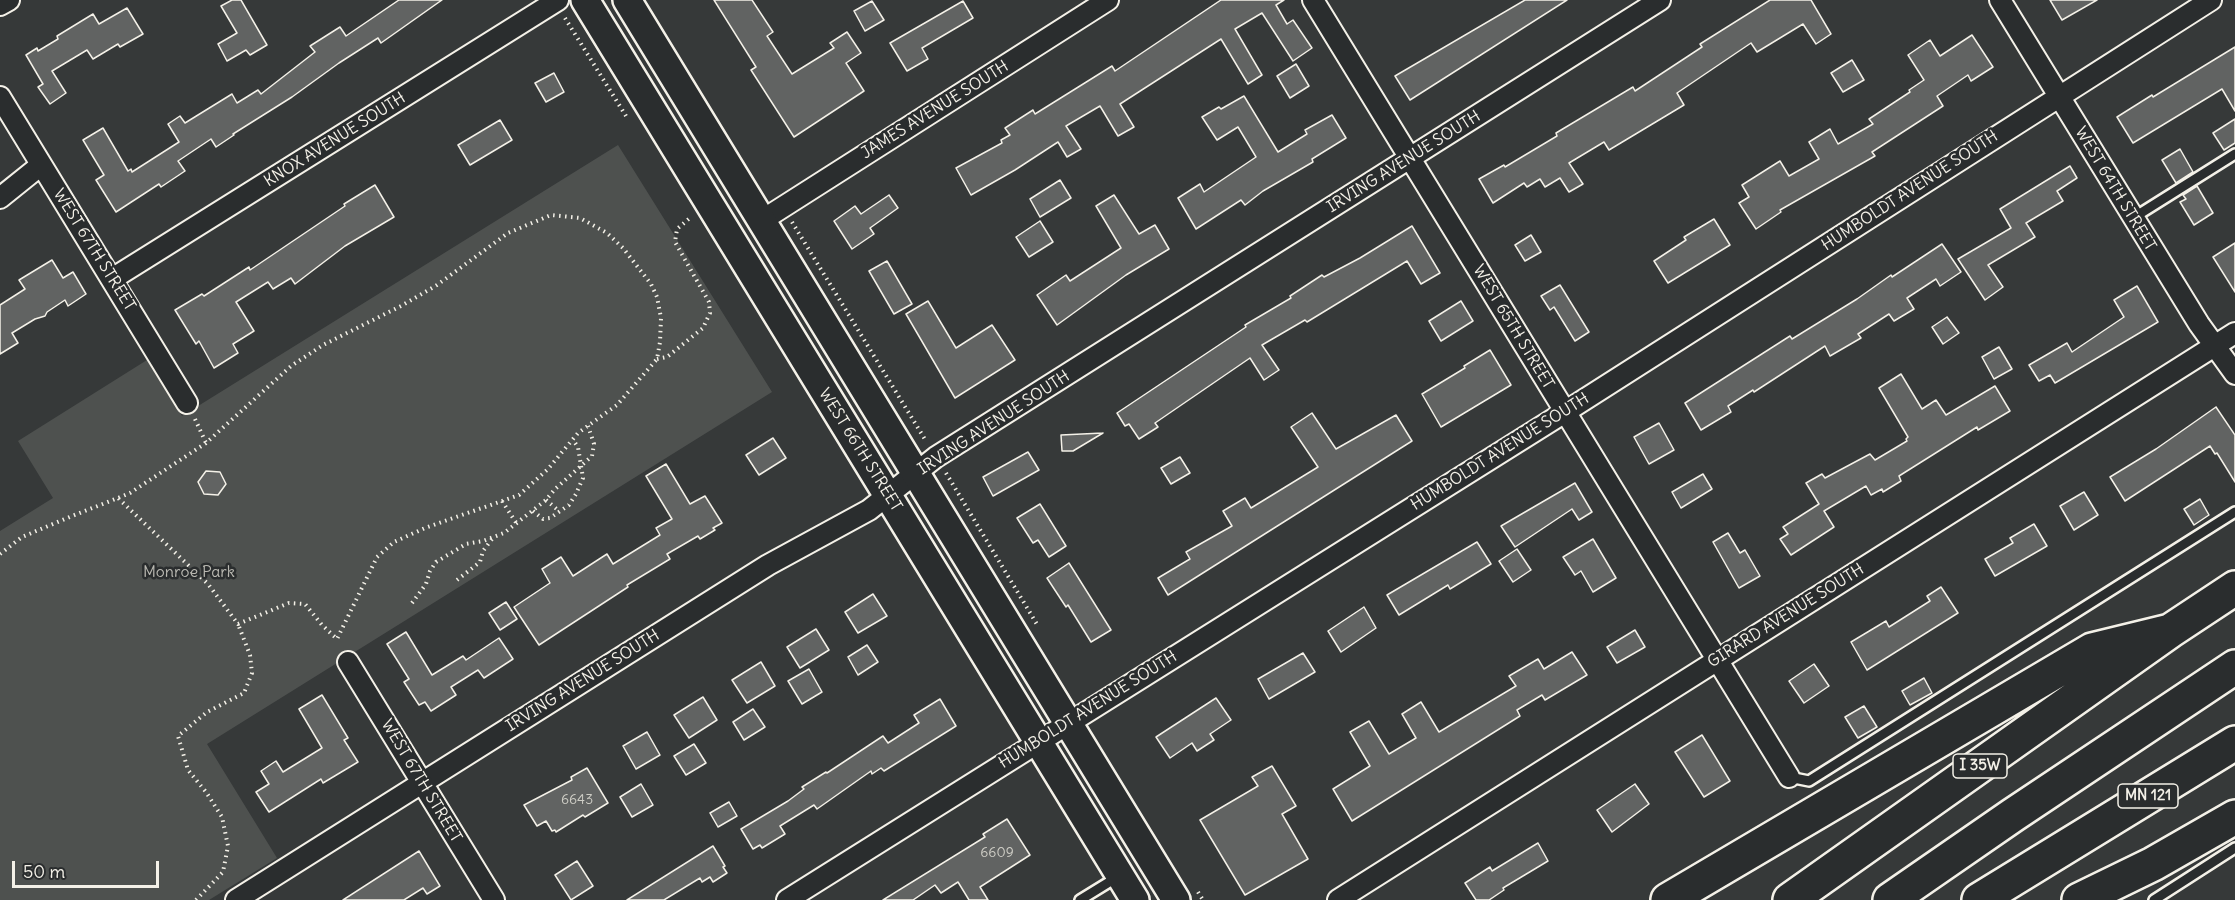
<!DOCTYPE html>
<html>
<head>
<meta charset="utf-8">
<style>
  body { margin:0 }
  #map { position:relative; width:2235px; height:900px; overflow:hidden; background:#363939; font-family:Delius,sans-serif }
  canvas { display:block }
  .scale { position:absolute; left:12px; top:861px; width:147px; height:27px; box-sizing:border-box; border:3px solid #f4f1e8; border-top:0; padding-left:8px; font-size:18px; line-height:21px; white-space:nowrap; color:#f4f1e8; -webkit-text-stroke:4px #2a2d2e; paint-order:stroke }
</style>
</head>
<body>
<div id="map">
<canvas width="2235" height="900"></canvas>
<div class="scale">50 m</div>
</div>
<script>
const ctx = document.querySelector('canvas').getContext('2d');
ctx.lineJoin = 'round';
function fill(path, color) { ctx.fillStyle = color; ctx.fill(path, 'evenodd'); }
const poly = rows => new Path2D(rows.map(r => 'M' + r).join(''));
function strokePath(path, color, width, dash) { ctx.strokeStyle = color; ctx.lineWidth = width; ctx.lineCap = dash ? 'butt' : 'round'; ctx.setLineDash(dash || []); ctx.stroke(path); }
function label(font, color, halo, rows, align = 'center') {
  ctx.font = font + ' Delius,sans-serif'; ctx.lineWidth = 5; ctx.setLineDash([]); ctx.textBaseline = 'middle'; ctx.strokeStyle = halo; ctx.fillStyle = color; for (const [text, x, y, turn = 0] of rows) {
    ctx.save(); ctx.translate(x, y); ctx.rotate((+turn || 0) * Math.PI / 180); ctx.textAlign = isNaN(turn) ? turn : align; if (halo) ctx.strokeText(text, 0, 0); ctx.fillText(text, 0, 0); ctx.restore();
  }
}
const green = poly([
  [618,145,772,392,207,744,277,858,209,900,0,900,0,531,53,498,18,441,147,360,182,416]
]);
const building = poly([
  [232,0,241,0,267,45,250,55,246,50,227,61,218,44,237,33,221,6,232,0],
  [399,0,442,0,381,43,378,38,339,63,292,97,233,134,234,135,216,147,211,139,178,161,185,171,161,187,159,184,116,212,96,180,104,175,83,140,103,128,128,171,131,169,132,172,179,142,168,124,180,116,185,123,232,94,237,103,258,90,261,94,315,52,310,46,340,27,346,36,399,0],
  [714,0,752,0,773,32,767,36,792,74,834,48,830,43,847,32,861,53,846,63,864,91,794,137,751,70,756,67,714,0],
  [1221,0,1284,0,1276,5,1287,24,1293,20,1312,48,1293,61,1262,13,1235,29,1262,75,1248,84,1221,39,1120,104,1134,127,1118,136,1100,106,1066,126,1081,149,1067,157,1058,142,1015,170,971,195,956,168,1002,143,1001,140,1010,135,1005,128,1033,110,1035,114,1112,66,1115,71,1221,0],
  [1525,0,1567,0,1410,100,1395,76,1525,0],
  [1770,0,1811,0,1831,34,1816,44,1803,24,1757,52,1751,43,1677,93,1684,105,1609,150,1604,142,1569,163,1583,184,1569,192,1560,178,1545,187,1540,179,1527,187,1524,183,1493,203,1479,179,1504,165,1505,167,1557,136,1556,133,1633,87,1635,91,1702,47,1700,44,1770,0],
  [2050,0,2097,0,2062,20,2050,0],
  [872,1,884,20,865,31,854,11,872,1],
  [963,1,973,18,922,48,928,59,907,71,890,43,963,1],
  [127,8,143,34,120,47,118,44,93,59,87,50,52,71,66,93,50,104,38,87,43,84,26,55,37,48,38,51,58,39,57,36,93,14,99,24,127,8],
  [1972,35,1993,67,1971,81,1968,75,1937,96,1943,106,1872,152,1875,156,1780,210,1781,212,1756,229,1739,203,1749,197,1742,185,1780,161,1789,176,1819,159,1809,142,1830,129,1838,144,1873,124,1869,119,1910,92,1909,90,1924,80,1908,55,1930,40,1940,56,1972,35],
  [2235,47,2235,111,2222,89,2133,143,2117,117,2152,95,2153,97,2235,47],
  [1852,60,1864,80,1843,92,1831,73,1852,60],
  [1296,64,1309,86,1290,98,1277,76,1296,64],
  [554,73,564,92,546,102,535,83,554,73],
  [1244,96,1278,152,1307,134,1305,130,1332,115,1346,138,1312,159,1313,162,1263,191,1245,205,1241,200,1196,229,1178,198,1200,184,1204,192,1256,157,1238,127,1217,140,1202,117,1219,107,1221,109,1244,96],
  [2235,119,2235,143,2224,150,2213,133,2235,119],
  [500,120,512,140,470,165,458,145,500,120],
  [2180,149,2193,172,2176,183,2162,160,2180,149],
  [2070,166,2077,178,2057,191,2063,201,2026,223,2035,237,1988,265,2003,287,1985,300,1958,259,2011,228,2000,209,2070,166],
  [1060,180,1071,198,1040,217,1030,199,1060,180],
  [375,185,394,217,345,246,295,284,291,278,273,289,268,282,236,302,254,331,233,344,238,353,214,368,199,341,196,344,175,310,202,294,204,296,249,267,250,270,345,206,344,204,375,185],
  [2197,186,2213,213,2194,225,2180,202,2186,199,2183,195,2197,186],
  [889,195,898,208,870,228,874,234,852,249,834,221,855,206,861,214,889,195],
  [1114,195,1139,234,1155,225,1169,249,1126,275,1057,325,1037,295,1066,275,1070,281,1121,248,1096,206,1114,195],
  [1714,219,1730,245,1668,283,1654,261,1686,240,1684,237,1714,219],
  [1040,221,1053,242,1029,257,1016,237,1040,221],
  [1412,226,1440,273,1421,284,1407,261,1307,322,1305,320,1262,345,1279,370,1264,380,1250,358,1155,423,1158,427,1139,439,1129,424,1125,426,1117,413,1246,327,1245,325,1291,298,1290,296,1322,275,1324,277,1360,258,1412,226],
  [1531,235,1541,252,1525,261,1515,245,1531,235],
  [2235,243,2235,292,2213,257,2235,243],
  [1942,244,1961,272,1940,286,1936,279,1907,298,1914,309,1894,321,1889,314,1858,334,1861,338,1830,356,1825,346,1754,392,1753,390,1728,406,1731,412,1701,430,1685,403,1790,336,1792,339,1857,299,1891,275,1892,277,1942,244],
  [52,260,63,278,73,272,86,294,68,306,65,300,47,312,45,316,35,319,12,333,18,343,0,354,0,305,25,289,19,280,52,260],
  [887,261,912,304,894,314,869,271,887,261],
  [1560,285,1589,332,1575,341,1554,307,1550,310,1541,296,1560,285],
  [2137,286,2158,322,2055,383,2050,375,2039,381,2029,365,2067,343,2072,352,2124,317,2114,300,2137,286],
  [928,301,956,348,992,325,1015,360,955,398,906,314,928,301],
  [1461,301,1473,321,1441,341,1429,321,1461,301],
  [1947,317,1959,333,1943,344,1932,327,1947,317],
  [1999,347,2012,369,1994,379,1982,357,1999,347],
  [1490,350,1511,385,1441,427,1422,394,1465,368,1464,366,1490,350],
  [1901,374,1922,409,1936,400,1946,415,1995,386,2010,411,1978,430,1977,427,1899,476,1901,481,1883,492,1882,489,1871,495,1866,486,1824,511,1834,527,1791,555,1780,539,1788,534,1783,527,1819,504,1806,483,1822,474,1825,478,1870,454,1875,460,1907,441,1906,439,1908,437,1879,388,1901,374],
  [2216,407,2235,435,2235,482,2217,453,2215,454,2210,446,2125,501,2110,477,2156,449,2216,407],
  [1312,413,1336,449,1396,415,1412,441,1168,595,1158,578,1190,559,1186,552,1232,526,1223,511,1245,498,1251,508,1318,467,1291,427,1312,413],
  [1659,423,1674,450,1649,464,1634,437,1659,423],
  [1103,433,1073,451,1062,451,1061,435,1103,433],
  [773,438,786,458,759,475,746,455,773,438],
  [1028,452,1039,470,993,496,983,477,1028,452],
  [1180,457,1190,473,1171,484,1161,468,1180,457],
  [666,464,690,504,705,496,722,523,713,528,715,530,700,539,698,536,667,554,670,559,627,585,628,587,539,645,514,607,550,583,542,569,561,557,573,576,607,554,613,564,660,535,656,528,672,519,646,476,666,464],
  [206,471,220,472,226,484,218,495,204,494,198,482,206,471],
  [1703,474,1712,489,1681,508,1672,492,1703,474],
  [1575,483,1592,512,1579,520,1572,509,1515,547,1501,526,1575,483],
  [2084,492,2098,515,2074,530,2060,506,2084,492],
  [2200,499,2209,515,2194,525,2184,509,2200,499],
  [1040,504,1066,546,1049,557,1038,540,1033,543,1017,518,1040,504],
  [2034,524,2047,546,1995,576,1985,559,2013,543,2010,538,2034,524],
  [1728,533,1740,553,1745,550,1760,576,1739,588,1713,542,1728,533],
  [1593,539,1616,578,1593,592,1581,571,1575,575,1563,557,1593,539],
  [1477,542,1491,564,1450,589,1448,585,1399,615,1387,595,1477,542],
  [1517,549,1531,570,1513,582,1499,561,1517,549],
  [1069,563,1111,630,1091,642,1068,605,1066,607,1047,578,1069,563],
  [1941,587,1958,613,1867,670,1851,642,1886,621,1889,627,1930,601,1927,596,1941,587],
  [873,594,887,616,858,633,845,612,873,594],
  [506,602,517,619,500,630,489,613,506,602],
  [1364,607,1376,628,1341,652,1328,631,1364,607],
  [816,629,829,650,800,668,787,647,816,629],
  [1635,630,1645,647,1617,663,1607,647,1635,630],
  [406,632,432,675,463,656,466,660,499,638,513,659,484,678,478,670,451,687,456,695,431,711,425,702,419,705,404,682,409,679,387,644,406,632],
  [867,645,878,662,858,675,848,657,867,645],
  [1572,652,1587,675,1545,700,1542,695,1517,710,1520,716,1352,821,1333,789,1370,766,1350,732,1369,721,1389,754,1416,738,1402,714,1421,702,1439,732,1516,686,1509,676,1538,659,1544,669,1572,652],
  [1303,653,1315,672,1269,699,1258,679,1303,653],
  [761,662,775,686,747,703,732,680,761,662],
  [1814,664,1829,686,1804,703,1789,681,1814,664],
  [809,669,822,692,802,704,788,681,809,669],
  [1924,678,1932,693,1910,705,1902,691,1924,678],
  [322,695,348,738,344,740,358,762,323,783,321,779,269,812,256,792,269,784,261,771,276,761,283,772,322,748,299,709,322,695],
  [703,697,717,720,689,738,674,715,703,697],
  [1216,698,1231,720,1210,734,1214,740,1197,751,1192,743,1170,758,1156,737,1216,698],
  [940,699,956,726,884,771,881,768,872,774,871,771,817,809,814,805,780,826,785,834,762,848,760,845,753,849,741,829,788,801,804,789,802,787,826,772,827,773,883,736,888,743,919,723,914,715,940,699],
  [1864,706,1877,727,1858,738,1845,717,1864,706],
  [753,709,765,727,744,740,733,722,753,709],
  [647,732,660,755,636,769,623,746,647,732],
  [1702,735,1730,781,1704,797,1675,752,1702,735],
  [694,744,706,763,686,775,674,756,694,744],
  [1272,766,1296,806,1282,814,1308,859,1245,895,1200,820,1258,786,1252,777,1272,766],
  [587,768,608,803,585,817,583,815,556,832,555,830,552,831,546,821,537,826,524,805,572,780,571,777,587,768],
  [641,784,653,805,632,817,620,797,641,784],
  [1635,784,1649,804,1612,832,1597,810,1635,784],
  [729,802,737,816,718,827,710,813,729,802],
  [1007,819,1030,855,980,887,988,900,969,900,958,882,941,893,935,885,913,900,883,900,985,837,983,834,1007,819],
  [1538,843,1548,861,1503,888,1504,890,1489,900,1476,900,1465,883,1490,867,1492,871,1538,843],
  [713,846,725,866,723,867,727,873,713,882,710,877,702,882,700,878,664,900,627,900,713,846],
  [419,851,440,886,427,894,423,888,404,900,343,900,419,851],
  [577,861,593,886,571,900,555,875,577,861]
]);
const path = poly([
  [565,18,626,116],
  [792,222,926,441],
  [657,359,667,357,703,328,710,313,709,302,675,242,677,229,691,217],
  [195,419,206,443],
  [946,473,1038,626],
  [546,500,559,511],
  [502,501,517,524],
  [533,511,543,519,550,518,569,505,576,494,583,478,578,447,573,440],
  [0,554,22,537,72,516,118,498,130,493,206,443,291,366,323,345,401,306,437,285,508,233,551,215,580,218,607,233,623,248,651,284,657,297,661,318,660,342,657,359,617,405,578,433,548,469,519,495,425,528,394,542,377,557,337,639,322,625,305,604,289,603,238,624,208,584,118,498],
  [457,580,480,562,483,551,492,539],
  [412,603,426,584,430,571,436,562,466,544,483,541,504,533,546,500,555,489,592,456,594,444,588,426],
  [1198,892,1203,900],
  [196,900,223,872,228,846,222,817,206,792,188,770,178,736,207,712,244,693,252,673,250,655,238,624]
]);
const lane = poly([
  [2133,218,2235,154],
  [1789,777,1809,781,2235,512],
  [1080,900,1119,876],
  [2154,900,2235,848]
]);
const street = poly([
  [1313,0,1789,777],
  [2000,0,2199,324,2235,374],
  [0,5,9,0],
  [0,97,187,403],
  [0,198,41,165],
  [761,221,1108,0],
  [112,279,558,0],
  [348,662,494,900],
  [236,900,768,565,869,510,936,457,1660,0],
  [787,900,1565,412,2211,0],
  [1338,900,2235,333]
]);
const secondary = poly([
  [585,0,1135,900],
  [627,0,1176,900]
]);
const highway = poly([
  [1668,900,2092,650,2170,631],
  [1790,900,2170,631,2235,588],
  [1890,900,2013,815,2235,667],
  [1979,900,2235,743],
  [2079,900,2153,864,2235,817]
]);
const numberNames = [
  ["6643",577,800],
  ["6609",997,853]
];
const shields = [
  [1980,766,54],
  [2148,796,60]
];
const shieldNames = [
  ["I 35W",1980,766],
  ["MN 121",2148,796]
];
const streetNames = [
  ["JAMES AVENUE SOUTH",935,110,-32],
  ["KNOX AVENUE SOUTH",335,140,-32],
  ["IRVING AVENUE SOUTH",1404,162,-32],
  ["WEST 64TH STREET",2115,189,59],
  ["HUMBOLDT AVENUE SOUTH",1910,191,-33],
  ["WEST 67TH STREET",94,250,58],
  ["WEST 65TH STREET",1513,327,59],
  ["IRVING AVENUE SOUTH",994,423,-33],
  ["WEST 66TH STREET",860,450,58],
  ["HUMBOLDT AVENUE SOUTH",1500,452,-32],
  ["GIRARD AVENUE SOUTH",1786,616,-32],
  ["IRVING AVENUE SOUTH",583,681,-32],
  ["HUMBOLDT AVENUE SOUTH",1088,710,-32],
  ["WEST 67TH STREET",421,781,59]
];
const parkNames = [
  ["Monroe Park",189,572]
];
fill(green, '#4e514f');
fill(building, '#616362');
strokePath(building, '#f4f1e8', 1.5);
strokePath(lane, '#f4f1e8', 14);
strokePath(street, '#f4f1e8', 24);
strokePath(secondary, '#f4f1e8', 32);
strokePath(highway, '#f4f1e8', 38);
strokePath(path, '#f4f1e8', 4, [1.5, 4.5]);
strokePath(lane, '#2a2d2e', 9);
strokePath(street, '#2a2d2e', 20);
strokePath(secondary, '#2a2d2e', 27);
strokePath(highway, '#2a2d2e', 33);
label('14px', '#cfcec6', null, numberNames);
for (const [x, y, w] of shields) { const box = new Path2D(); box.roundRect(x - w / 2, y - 12, w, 24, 4.5); ctx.fillStyle = '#2a2d2e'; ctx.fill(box); strokePath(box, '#f4f1e8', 1.5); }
label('bold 15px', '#f4f1e8', null, shieldNames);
label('16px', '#f4f1e8', '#2a2d2e', streetNames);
label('16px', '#bab9b2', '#2a2d2e', parkNames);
</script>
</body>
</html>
